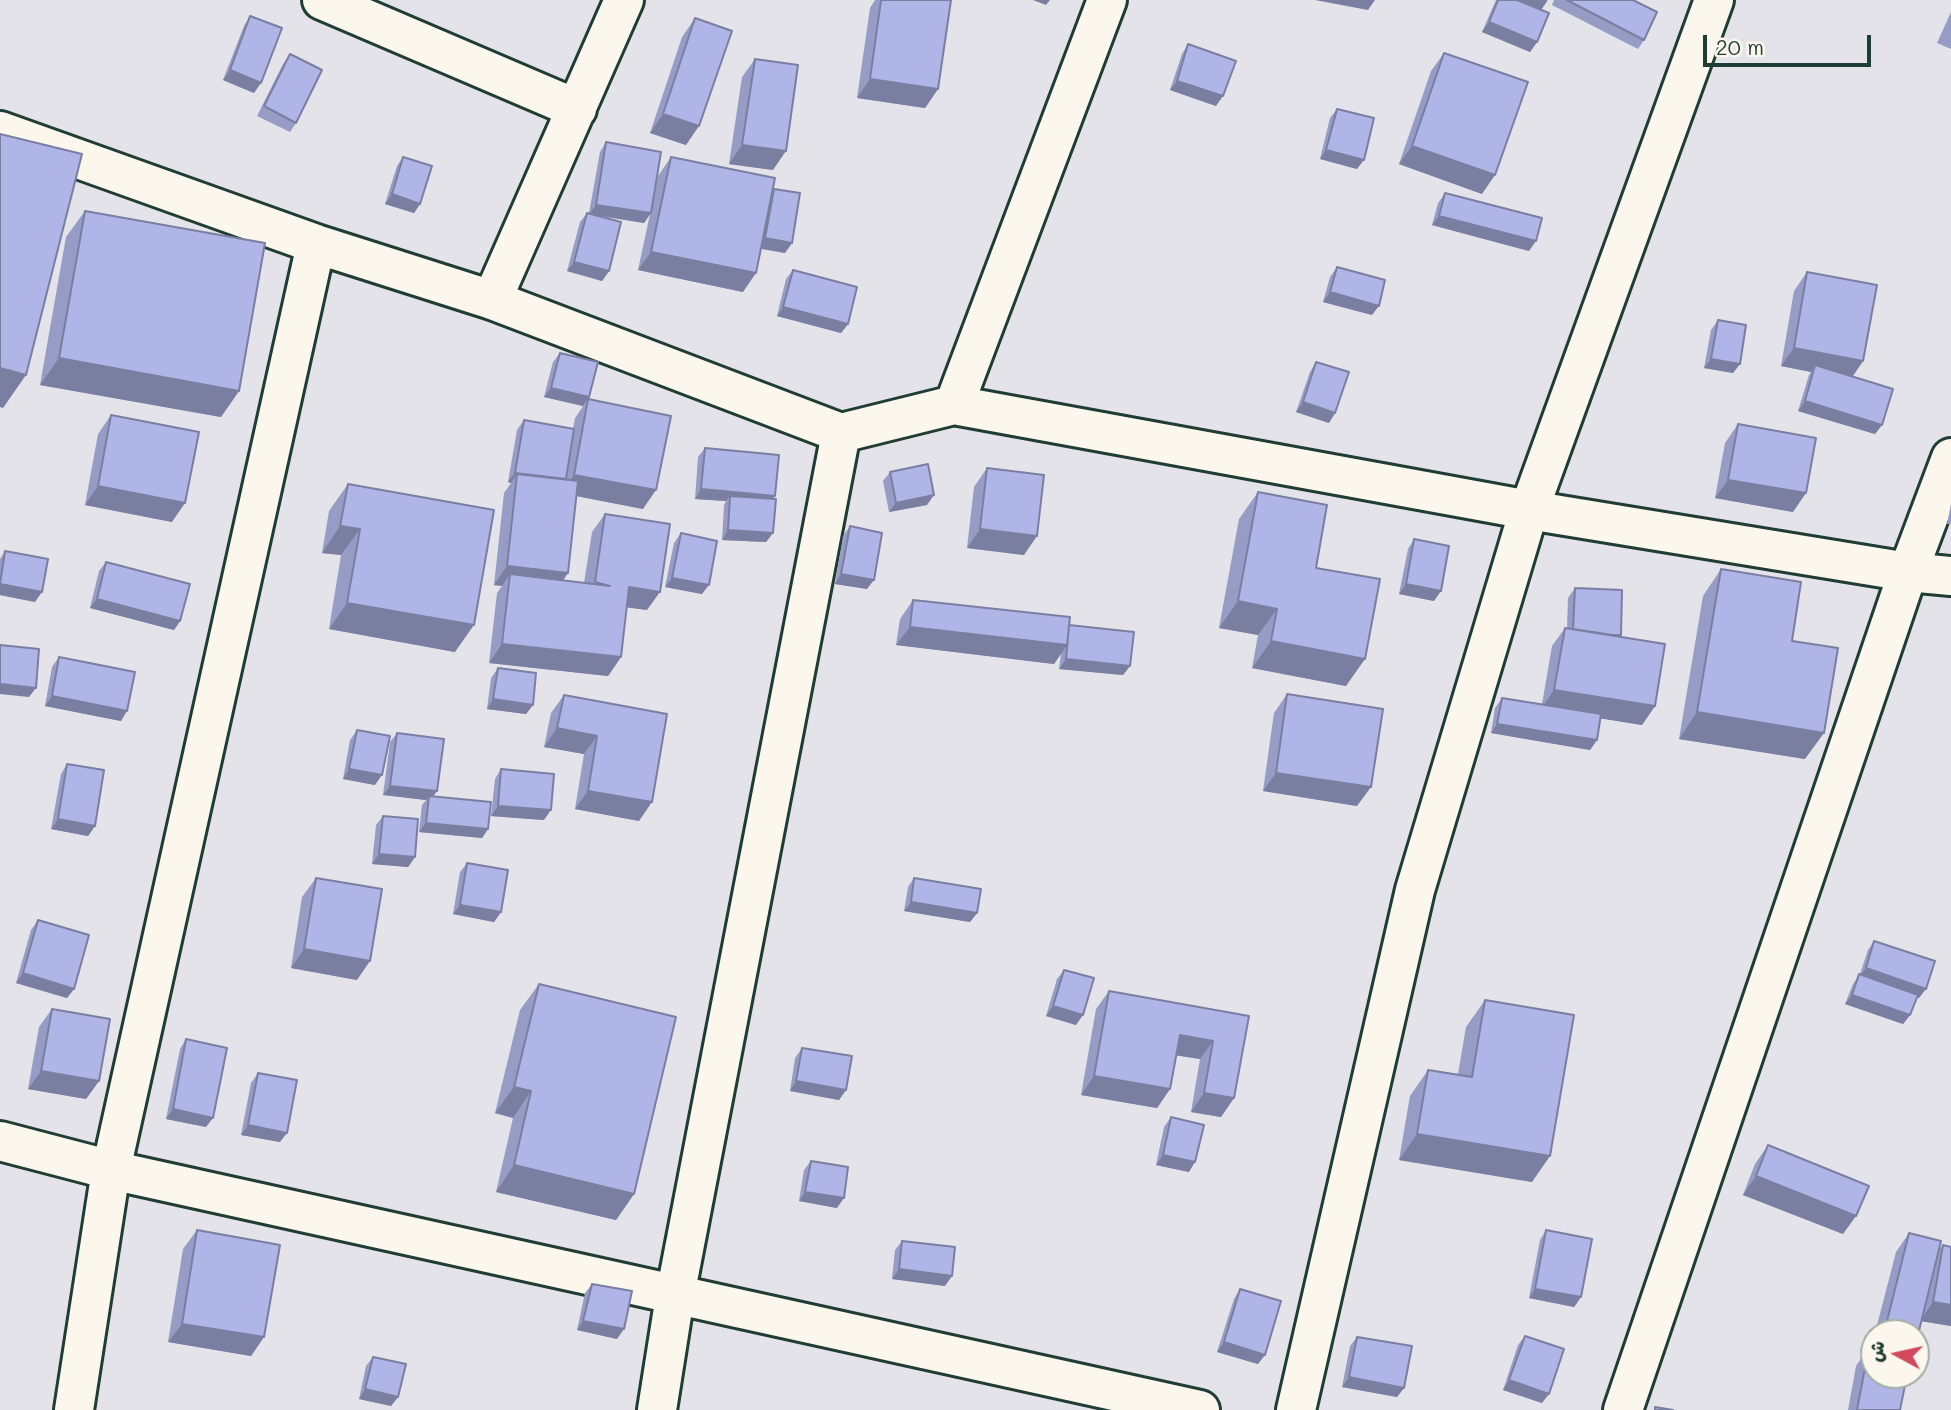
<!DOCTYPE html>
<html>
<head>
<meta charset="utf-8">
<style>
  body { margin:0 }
  #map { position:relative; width:1951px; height:1410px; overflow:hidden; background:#e4e3ea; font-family:Mali,"Playpen Sans Arabic",sans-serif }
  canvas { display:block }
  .north { position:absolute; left:1860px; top:1319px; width:70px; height:70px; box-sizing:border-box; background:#fbf7ec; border:2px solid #a3ada2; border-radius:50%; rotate:278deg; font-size:19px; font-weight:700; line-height:28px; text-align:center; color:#1f3d34 }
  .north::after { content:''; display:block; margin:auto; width:24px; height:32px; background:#d1495b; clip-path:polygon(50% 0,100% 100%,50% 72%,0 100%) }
  .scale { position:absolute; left:1703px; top:35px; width:168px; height:32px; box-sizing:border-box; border:4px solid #1f3d34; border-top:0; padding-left:9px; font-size:21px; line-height:24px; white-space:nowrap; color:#1f3d34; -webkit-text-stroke:5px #fbf7ec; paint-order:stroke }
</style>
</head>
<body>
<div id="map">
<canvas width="1951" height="1410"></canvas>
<div class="north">ش</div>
<div class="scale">20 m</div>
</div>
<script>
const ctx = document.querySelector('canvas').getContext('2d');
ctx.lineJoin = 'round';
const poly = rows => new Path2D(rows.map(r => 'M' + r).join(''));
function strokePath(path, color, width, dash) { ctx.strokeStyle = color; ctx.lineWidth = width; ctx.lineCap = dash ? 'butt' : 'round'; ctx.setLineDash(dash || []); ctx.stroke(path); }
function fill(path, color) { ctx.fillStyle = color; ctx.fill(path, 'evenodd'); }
const street = poly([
  [322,0,577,109],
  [0,131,316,244,492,300,841,433,954,405,1529,510,1908,572,1951,576],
  [492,300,624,0],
  [954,405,1107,0],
  [0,1141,111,1170,1200,1410],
  [74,1410,111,1170,316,244],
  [657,1410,675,1296,841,433],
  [1296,1410,1415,890,1529,510,1714,0],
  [1623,1410,1908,572,1951,458]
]);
const wall = poly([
  [875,0,951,0,938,89,925,108,857,98,870,8],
  [1496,0,1548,0,1541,10,1537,42,1530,52,1482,32],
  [1554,0,1633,0,1644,40,1638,49,1552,5],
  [1951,12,1951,49,1937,43],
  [250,16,254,93,223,80,244,26],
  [695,18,686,145,650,133,682,37],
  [1188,44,1216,106,1170,90,1182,54],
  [1444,53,1482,194,1399,164,1431,71],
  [290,54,296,123,290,132,257,116,283,64],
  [755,59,773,170,729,164,742,77],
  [1337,109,1357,169,1320,159,1330,118],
  [606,142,653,200,658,176,671,157,773,189,792,243,785,253,761,249,743,292,638,270,650,214,644,223,600,216,609,271,602,281,567,271,580,222,587,213,589,213,600,152],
  [403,157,420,204,414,213,385,204,397,166],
  [1445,193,1529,251,1432,225,1438,203],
  [85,211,239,391,221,417,40,385,66,237],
  [1337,267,1372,315,1323,302,1330,277],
  [793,270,848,324,841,333,777,316,786,279],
  [1807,272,1863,361,1853,376,1882,425,1875,434,1798,411,1809,375,1811,372,1781,366,1794,291],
  [1718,320,1740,364,1733,373,1704,368,1711,330],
  [560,353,589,397,583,406,544,397,553,362],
  [1316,362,1335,413,1329,423,1296,412,1310,372],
  [588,399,643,509,576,496,568,573,563,580,584,583,592,532,605,514,647,610,626,607,621,657,608,676,489,663,497,593,502,586,494,585,504,493,511,483,508,482,517,430,524,420,573,429,575,418],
  [111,415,172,522,85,505,98,434],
  [1738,424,1793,512,1715,498,1725,443],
  [705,448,773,499,773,533,766,542,722,540,724,505,726,501,695,499,698,457],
  [987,468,1024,555,967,548,974,487],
  [890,472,927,505,889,512,883,481],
  [348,484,455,652,329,629,341,555,322,553,329,511],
  [1258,492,1316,568,1346,686,1252,668,1258,635,1219,628,1239,519],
  [1951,504,1951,524,1947,524],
  [850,526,867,589,835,584,843,536],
  [681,533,702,594,665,587,674,543],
  [1414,539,1434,601,1399,594,1408,549],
  [5,551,35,602,0,595,0,559],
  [106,562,180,621,174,630,90,608,99,571],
  [1721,569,1805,759,1679,739,1703,596],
  [1575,588,1620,636,1655,706,1642,725,1600,718,1597,740,1590,750,1491,733,1495,708,1502,698,1542,704,1552,646,1565,628,1567,628,1568,598],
  [913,600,1069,626,1130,666,1123,675,1059,669,1061,654,1054,664,896,645,900,619],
  [59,657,121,721,45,706,52,667],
  [498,668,533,705,526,714,487,709,491,678],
  [1287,694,1357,806,1263,791,1274,713],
  [564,695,667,714,639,821,575,809,584,754,544,747,551,713],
  [357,730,375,785,343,779,350,740],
  [397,733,434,796,488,829,482,838,419,832,422,805,426,800,383,795,390,742],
  [67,764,95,826,88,836,51,829,61,774],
  [501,769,544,820,491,816,495,779],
  [383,816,415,857,408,867,372,864,376,825],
  [467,863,501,912,494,922,453,914,460,872],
  [316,878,357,980,291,968,302,897],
  [914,878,977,913,970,922,904,911,908,887],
  [38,920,74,989,67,998,16,983,31,930],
  [1874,941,1919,998,1917,997,1910,1015,1903,1024,1845,1004,1853,984,1860,974,1868,950],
  [1064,970,1076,1025,1046,1016,1057,979],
  [539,984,634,1194,616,1220,496,1192,513,1118,495,1113,520,1010],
  [1109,991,1249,1016,1234,1098,1221,1117,1191,1112,1200,1059,1176,1055,1170,1089,1157,1108,1081,1095,1096,1009],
  [1485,1000,1532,1182,1399,1160,1410,1096,1428,1070,1458,1074,1466,1027],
  [52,1009,99,1081,86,1099,28,1089,39,1027],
  [186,1039,206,1127,166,1119,180,1049],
  [802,1048,846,1090,839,1100,790,1091,795,1058],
  [258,1073,280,1142,241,1135,251,1083],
  [1171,1117,1189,1172,1156,1165,1164,1127],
  [1768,1145,1843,1234,1743,1195,1755,1164],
  [811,1161,837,1208,799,1201,804,1170],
  [197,1230,264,1337,251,1356,168,1342,183,1249],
  [1546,1230,1581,1297,1574,1307,1529,1298,1540,1240],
  [1909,1233,1939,1250,1943,1245,1951,1326,1921,1321,1916,1333,1875,1333,1896,1252],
  [902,1241,945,1286,892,1279,895,1250],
  [592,1284,617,1339,577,1330,585,1293],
  [1240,1289,1258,1364,1217,1352,1234,1299],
  [1525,1336,1542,1403,1503,1390,1518,1345],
  [1357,1337,1404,1388,1397,1397,1342,1387,1350,1346],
  [1874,1338,1874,1375,1900,1410,1848,1410,1856,1366,1869,1347,1872,1347],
  [373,1357,398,1397,391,1406,359,1399,366,1366]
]);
const shadedWall = poly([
  [1033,0,1050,0,1046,5],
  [1315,0,1375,0,1368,10],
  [1516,0,1546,0,1547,1,1541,10],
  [1489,22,1537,42,1530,52,1482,32],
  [230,70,261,83,254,93,223,80],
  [870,79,938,89,925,108,857,98],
  [1177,81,1223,96,1216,106,1170,90],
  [663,114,699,126,686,145,650,133],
  [742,145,786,151,773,170,729,164],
  [1412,146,1495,175,1482,194,1399,164],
  [1326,150,1364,160,1357,169,1320,159],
  [392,194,420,204,414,213,385,204],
  [596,205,651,213,644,223,589,214],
  [1439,216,1536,241,1529,251,1432,225],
  [765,238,792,243,785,253,758,248],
  [651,252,756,273,743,292,638,270],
  [574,262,609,271,602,281,567,271],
  [1330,292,1379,306,1372,315,1323,302],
  [783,307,848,324,841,333,777,316],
  [1794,348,1863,361,1850,380,1815,365,1811,372,1781,366],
  [59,358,239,391,221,417,40,385],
  [1711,359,1740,364,1733,373,1704,368],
  [0,368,26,375,3,408,0,407],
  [551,388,589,397,583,406,544,397],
  [1805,401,1882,425,1875,434,1798,411],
  [1303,402,1335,413,1329,423,1296,412],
  [515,473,558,491,517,474,511,483,508,482],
  [574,475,656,490,643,509,561,493],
  [1728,480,1806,493,1793,512,1715,498],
  [98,486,185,503,172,522,85,505],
  [701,489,775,496,769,505,730,496,726,501,695,499],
  [934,495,927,505,889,512,896,503],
  [340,526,360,529,341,555,322,553],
  [980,529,1037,536,1024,555,967,548],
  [728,530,773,533,766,542,722,540],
  [507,566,568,573,555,592,510,574,502,586,494,585],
  [841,574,874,580,867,589,835,584],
  [672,578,709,585,702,594,665,587],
  [0,584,42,592,35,602,0,595],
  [1406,584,1441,591,1434,601,1399,594],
  [629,587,660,592,647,610,616,606],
  [97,599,180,621,174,630,90,608],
  [1238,601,1277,609,1258,635,1219,628],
  [347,603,474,625,455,652,329,629],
  [910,627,1067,645,1054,664,896,645],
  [1271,641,1365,659,1346,686,1252,668],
  [502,644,621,657,608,676,489,663],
  [1066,659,1130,666,1123,675,1059,669],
  [0,684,36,688,29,697,0,694],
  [1554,690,1655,706,1642,725,1541,709],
  [52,696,127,711,121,721,45,706],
  [493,699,533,705,526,714,487,709],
  [1697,712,1824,733,1805,759,1679,739],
  [1497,724,1597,740,1590,750,1491,733],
  [557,728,597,736,584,754,544,747],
  [349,769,382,775,375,785,343,779],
  [1276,773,1371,787,1357,806,1263,791],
  [390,786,437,791,430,801,429,796,426,800,383,795],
  [588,791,652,802,639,821,575,809],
  [498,806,551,810,544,820,491,816],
  [58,819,95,826,88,836,51,829],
  [426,823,488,829,482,838,419,832],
  [379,854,415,857,408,867,372,864],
  [911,902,977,913,970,922,904,911],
  [460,905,501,912,494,922,453,914],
  [304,949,370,961,357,980,291,968],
  [1866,968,1926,989,1919,998,1859,977],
  [23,973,74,989,67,998,16,983],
  [1852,995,1910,1015,1903,1024,1845,1004],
  [1053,1006,1083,1015,1076,1025,1046,1016],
  [1180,1035,1213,1041,1200,1059,1167,1054],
  [41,1071,99,1081,86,1099,28,1089],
  [1094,1076,1170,1089,1157,1108,1081,1095],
  [796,1081,846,1090,839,1100,790,1091],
  [514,1087,531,1091,513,1118,495,1113],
  [1204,1093,1234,1098,1221,1117,1191,1112],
  [173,1109,213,1118,206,1127,166,1119],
  [248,1125,287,1133,280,1142,241,1135],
  [1417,1134,1550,1156,1532,1182,1399,1160],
  [1163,1155,1195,1162,1189,1172,1156,1165],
  [514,1165,634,1194,616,1220,496,1192],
  [1756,1176,1856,1216,1843,1234,1743,1195],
  [805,1192,844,1198,837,1208,799,1201],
  [899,1269,952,1276,945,1286,892,1279],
  [1535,1289,1581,1297,1574,1307,1529,1298],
  [1933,1302,1951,1305,1951,1326,1920,1321],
  [583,1321,624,1329,617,1339,577,1330],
  [182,1324,264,1337,251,1356,168,1342],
  [1224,1342,1265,1355,1258,1364,1217,1352],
  [1349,1377,1404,1388,1397,1397,1342,1387],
  [1509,1380,1549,1394,1542,1403,1503,1390],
  [365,1389,398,1397,391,1406,359,1399]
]);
const building = poly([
  [881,0,951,0,938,89,870,79,881,0],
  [1498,0,1517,0,1549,13,1537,42,1489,22,1498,0],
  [1567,0,1633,0,1657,12,1644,40,1567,0],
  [250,16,282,28,261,83,230,70,250,16],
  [695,18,732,31,699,126,663,114,695,18],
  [1188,44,1236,61,1223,96,1177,81,1188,44],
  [1444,53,1528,82,1495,175,1412,146,1444,53],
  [290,54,322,70,296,123,264,106,290,54],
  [755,59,798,65,786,151,742,145,755,59],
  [1337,109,1374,118,1364,160,1326,150,1337,109],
  [0,134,82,154,26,375,0,368,0,134],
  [606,142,661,152,651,213,596,205,606,142],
  [403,157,432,166,420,204,392,194,403,157],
  [671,157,775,178,756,273,651,252,671,157],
  [774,189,800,193,792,243,765,238,774,189],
  [1445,193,1542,218,1536,241,1439,216,1445,193],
  [85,211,265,243,239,391,59,358,85,211],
  [587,213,621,222,609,271,574,262,587,213],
  [1337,267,1385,280,1379,306,1330,292,1337,267],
  [793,270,857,287,848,324,783,307,793,270],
  [1807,272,1877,285,1863,361,1794,348,1807,272],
  [1718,320,1746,325,1740,364,1711,359,1718,320],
  [560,353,598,362,589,397,551,388,560,353],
  [1316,362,1349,372,1335,413,1303,402,1316,362],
  [1815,365,1893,389,1882,425,1805,401,1815,365],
  [588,399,671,416,656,490,574,475,588,399],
  [111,415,199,432,185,503,98,486,111,415],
  [524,420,574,429,566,479,515,473,524,420],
  [1738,424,1816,438,1806,493,1728,480,1738,424],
  [705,448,779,455,775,496,701,489,705,448],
  [928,464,934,495,896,503,890,472,928,464],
  [987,468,1044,475,1037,536,980,529,987,468],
  [517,474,578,481,568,573,507,566,517,474],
  [348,484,494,510,474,625,347,603,360,529,340,526,348,484],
  [1258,492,1327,505,1316,568,1380,579,1365,659,1271,641,1277,609,1238,601,1258,492],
  [730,496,776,499,773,533,728,530,730,496],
  [605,514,670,524,660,592,629,587,621,657,502,644,510,574,610,586,595,582,605,514],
  [850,526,882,533,874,580,841,574,850,526],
  [681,533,717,541,709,585,672,578,681,533],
  [1414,539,1449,546,1441,591,1406,584,1414,539],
  [5,551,48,559,42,592,0,584,5,551],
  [106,562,190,584,180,621,97,599,106,562],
  [1721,569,1801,582,1792,641,1838,648,1824,733,1697,712,1721,569],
  [1575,588,1622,590,1621,635,1612,635,1573,629,1575,588],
  [913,600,1070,617,1067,645,910,627,913,600],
  [1069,625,1134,632,1130,666,1066,659,1069,625],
  [1565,628,1665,644,1655,706,1554,690,1565,628],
  [0,645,39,649,36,688,0,684,0,645],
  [59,657,135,672,127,711,52,696,59,657],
  [498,668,536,673,533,705,493,699,498,668],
  [1287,694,1383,709,1371,787,1276,773,1287,694],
  [564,695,667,714,652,802,588,791,597,736,557,728,564,695],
  [1502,698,1601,714,1597,740,1497,724,1502,698],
  [357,730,390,736,382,775,349,769,357,730],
  [397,733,444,739,437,791,390,786,397,733],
  [67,764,104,770,95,826,58,819,67,764],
  [501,769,554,774,551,810,498,806,501,769],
  [429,796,491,802,488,829,426,823,429,796],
  [383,816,418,819,415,857,379,854,383,816],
  [467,863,508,870,501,912,460,905,467,863],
  [316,878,382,889,370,961,304,949,316,878],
  [914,878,981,889,977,913,911,902,914,878],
  [38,920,89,935,74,989,23,973,38,920],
  [1874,941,1935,961,1926,989,1866,968,1874,941],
  [1064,970,1094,978,1083,1015,1053,1006,1064,970],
  [1859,974,1918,995,1910,1015,1852,995,1859,974],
  [539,984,676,1017,634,1194,514,1165,531,1091,514,1087,539,984],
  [1109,991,1249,1016,1234,1098,1204,1093,1213,1041,1180,1035,1170,1089,1094,1076,1109,991],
  [1485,1000,1574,1015,1550,1156,1417,1134,1428,1070,1472,1077,1485,1000],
  [52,1009,110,1019,99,1081,41,1071,52,1009],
  [186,1039,227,1048,213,1118,173,1109,186,1039],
  [802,1048,852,1056,846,1090,796,1081,802,1048],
  [258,1073,297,1080,287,1133,248,1125,258,1073],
  [1171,1117,1204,1125,1195,1162,1163,1155,1171,1117],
  [1768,1145,1869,1186,1856,1216,1756,1176,1768,1145],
  [811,1161,848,1167,844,1198,805,1192,811,1161],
  [197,1230,280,1245,264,1337,182,1324,197,1230],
  [1546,1230,1592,1239,1581,1297,1535,1289,1546,1230],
  [1909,1233,1941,1241,1916,1343,1916,1333,1884,1333,1909,1233],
  [902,1241,955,1247,952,1276,899,1269,902,1241],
  [1943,1245,1951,1247,1951,1305,1933,1302,1943,1245],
  [592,1284,632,1291,624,1329,583,1321,592,1284],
  [1240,1289,1281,1301,1265,1355,1224,1342,1240,1289],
  [1525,1336,1564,1349,1549,1394,1509,1380,1525,1336],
  [1357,1337,1412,1346,1404,1388,1349,1377,1357,1337],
  [1869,1347,1874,1348,1874,1375,1907,1375,1900,1410,1857,1410,1869,1347],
  [373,1357,406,1364,398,1397,365,1389,373,1357],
  [1655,1407,1673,1410,1655,1410,1655,1407]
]);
strokePath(street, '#1f3d34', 44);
strokePath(street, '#fbf7ec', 38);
fill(wall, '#969cc6');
fill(shadedWall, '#7a7fa1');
fill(building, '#afb5e6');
strokePath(building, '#7a7fa1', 2);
</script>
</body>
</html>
